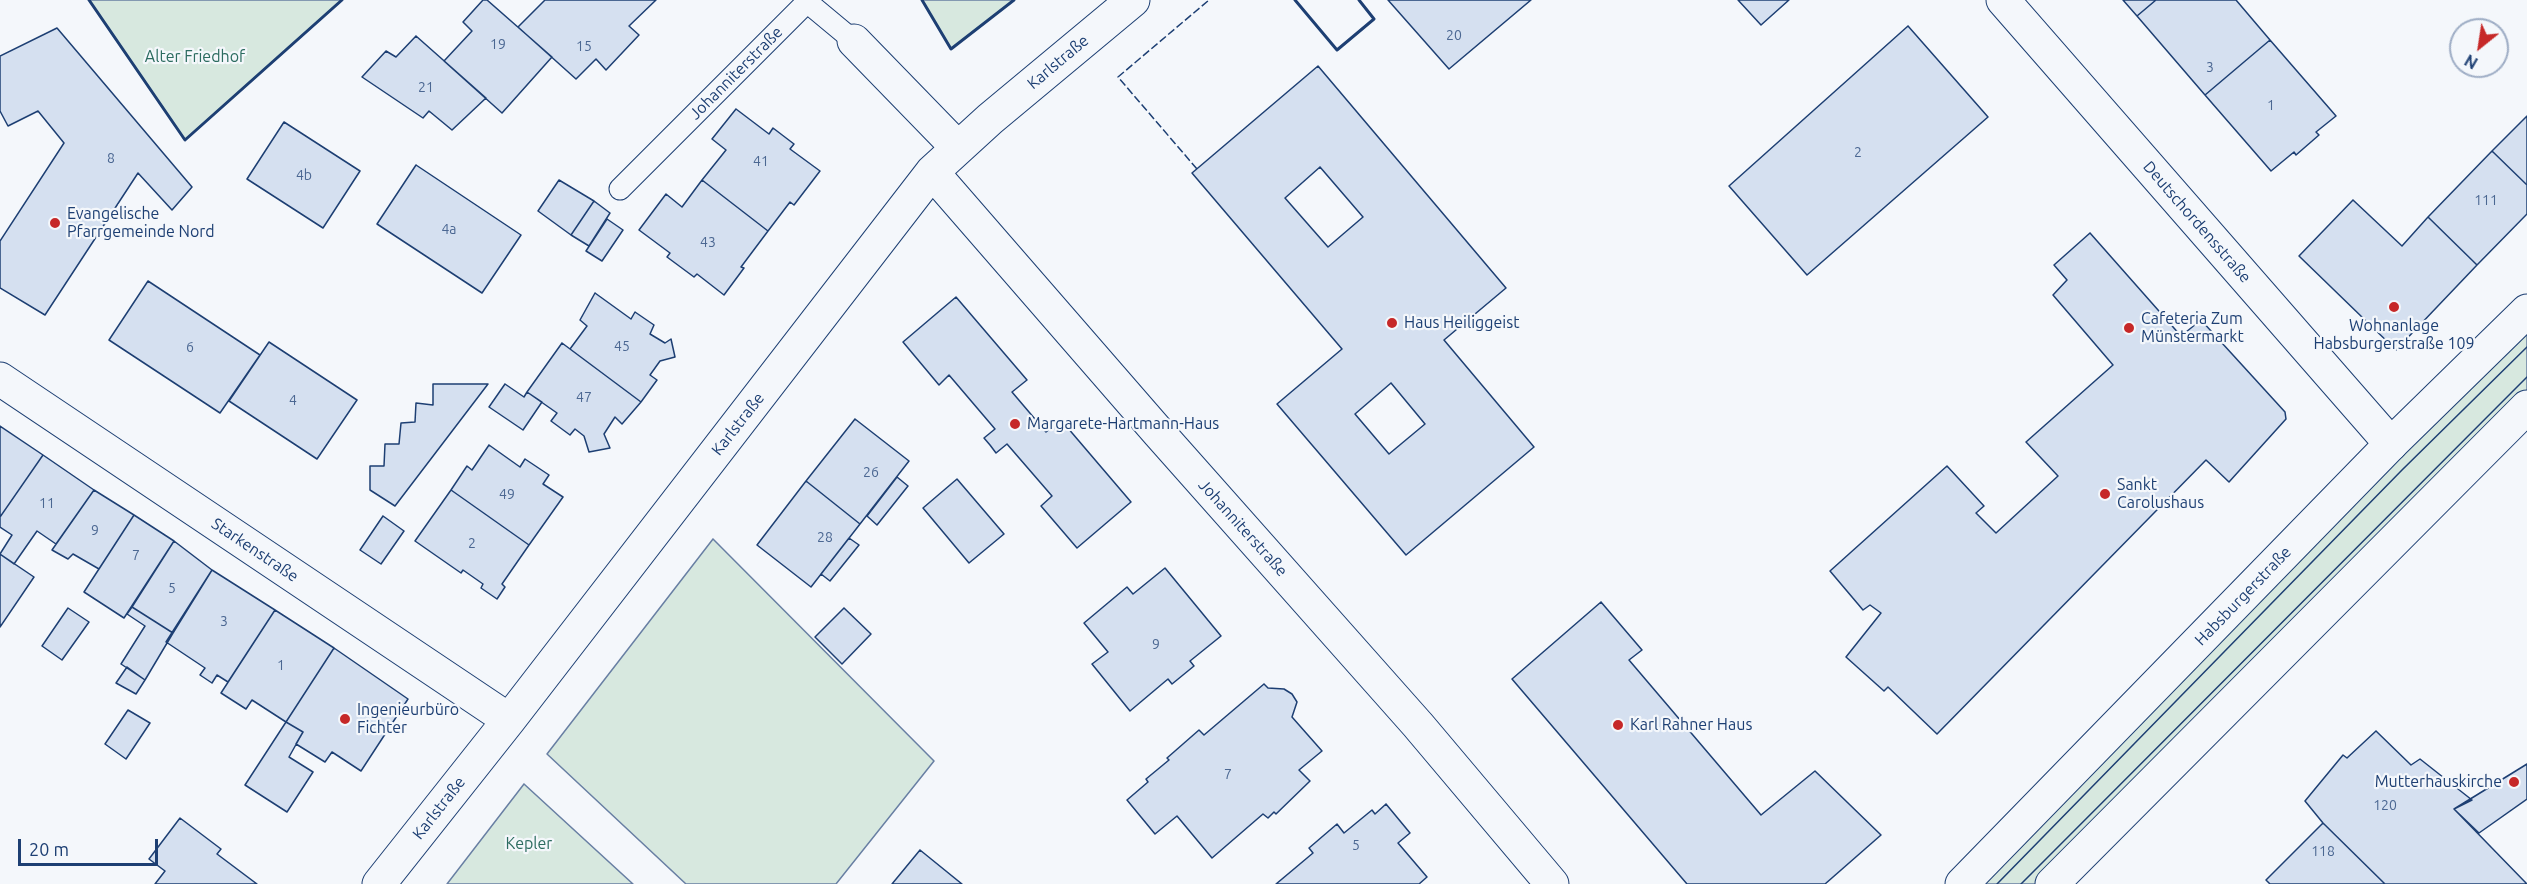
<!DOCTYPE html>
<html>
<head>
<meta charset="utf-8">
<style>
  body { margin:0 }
  #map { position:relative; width:2527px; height:884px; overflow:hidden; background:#f4f7fb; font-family:Ubuntu,sans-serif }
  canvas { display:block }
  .north { position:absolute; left:2449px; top:18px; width:60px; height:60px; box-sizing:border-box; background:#f4f7fb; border:2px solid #9eadc5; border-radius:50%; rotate:210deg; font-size:16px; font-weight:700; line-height:24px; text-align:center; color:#1d3f73 }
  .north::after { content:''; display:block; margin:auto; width:21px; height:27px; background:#c62828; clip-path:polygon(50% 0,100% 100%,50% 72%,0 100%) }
  .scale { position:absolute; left:18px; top:839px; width:140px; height:27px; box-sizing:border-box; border:3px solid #1d3f73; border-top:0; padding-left:8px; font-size:18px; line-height:21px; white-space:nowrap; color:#1d3f73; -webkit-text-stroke:4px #f4f7fb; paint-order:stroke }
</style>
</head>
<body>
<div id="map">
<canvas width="2527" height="884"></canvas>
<div class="north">N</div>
<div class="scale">20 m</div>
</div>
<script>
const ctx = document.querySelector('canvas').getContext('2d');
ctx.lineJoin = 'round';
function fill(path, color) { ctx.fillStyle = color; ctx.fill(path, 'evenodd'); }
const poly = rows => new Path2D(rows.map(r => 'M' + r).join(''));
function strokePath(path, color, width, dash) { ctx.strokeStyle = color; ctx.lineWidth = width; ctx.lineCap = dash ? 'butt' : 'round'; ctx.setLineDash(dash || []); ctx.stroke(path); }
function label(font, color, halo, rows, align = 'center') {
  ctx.font = font + ' Ubuntu,sans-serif'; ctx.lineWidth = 4.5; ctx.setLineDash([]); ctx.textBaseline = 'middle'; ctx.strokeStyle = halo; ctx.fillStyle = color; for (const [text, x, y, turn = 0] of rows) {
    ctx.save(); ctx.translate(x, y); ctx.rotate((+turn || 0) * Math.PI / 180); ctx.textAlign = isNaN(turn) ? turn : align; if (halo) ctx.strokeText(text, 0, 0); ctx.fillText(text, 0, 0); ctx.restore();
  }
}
const green = poly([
  [89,0,342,0,185,140,89,0],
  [922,0,1014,0,951,49,922,0],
  [2527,333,2527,392,2036,884,1980,884,2397,461,2527,333],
  [713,539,934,761,836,884,686,884,547,754,713,539],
  [524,784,633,884,447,884,524,784]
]);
const building = poly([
  [483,0,487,0,552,57,502,113,444,61,472,31,463,22,483,0],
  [545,0,656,0,629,26,639,35,606,70,596,59,576,79,518,27,545,0],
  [1388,0,1531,0,1449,69,1388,0],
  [1738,0,1789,0,1761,25,1738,0],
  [2123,0,2156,0,2137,16,2123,0],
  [2156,0,2236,0,2270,40,2205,95,2137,16,2156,0],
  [1908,26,1988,117,1807,275,1729,186,1908,26],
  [57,28,192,187,172,210,138,173,45,315,0,288,0,241,64,143,38,111,8,126,0,111,0,56,57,28],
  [416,36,486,98,452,130,429,111,423,118,362,77,386,51,396,57,416,36],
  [2270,40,2336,116,2316,132,2319,135,2296,155,2294,152,2271,171,2205,95,2270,40],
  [1318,66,1506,288,1444,340,1534,447,1406,555,1277,404,1342,349,1192,173,1318,66],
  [1320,167,1363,217,1328,247,1285,198,1320,167],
  [1391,383,1425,424,1389,454,1355,414,1391,383],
  [736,109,769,134,773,128,794,144,790,149,820,171,794,205,790,202,768,231,702,180,726,150,712,139,736,109],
  [2527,116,2527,185,2492,151,2527,116],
  [284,122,360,171,323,228,247,179,284,122],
  [2492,151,2527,185,2527,214,2477,265,2428,217,2492,151],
  [416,165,521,235,482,293,377,224,416,165],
  [559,180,594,201,571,235,538,211,559,180],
  [702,180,768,231,741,267,744,268,724,295,697,274,694,277,667,257,670,253,639,230,666,194,682,207,702,180],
  [2353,200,2402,246,2428,217,2477,265,2396,350,2299,256,2353,200],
  [594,201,610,213,589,246,571,235,594,201],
  [607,219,623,230,602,261,586,251,607,219],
  [2090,233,2181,336,2201,320,2285,412,2286,419,2229,482,2206,460,1937,734,1888,687,1884,691,1846,657,1881,613,1870,605,1863,610,1830,571,1947,466,1984,506,1976,513,1996,533,2058,476,2026,442,2113,365,2053,295,2067,280,2054,265,2090,233],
  [148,281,260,355,220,413,109,340,148,281],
  [595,293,631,319,635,312,654,325,650,334,665,343,671,339,675,357,660,361,650,375,657,380,641,402,570,349,587,326,580,320,595,293],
  [956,297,1027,380,1012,392,1046,432,1061,420,1131,502,1077,548,1041,506,1052,496,1007,444,996,453,990,445,984,438,995,429,949,375,939,385,903,342,956,297],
  [269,342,357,400,317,459,229,401,269,342],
  [562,343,641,402,622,424,615,417,604,434,610,448,589,452,584,436,575,429,570,435,551,421,557,413,527,392,562,343],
  [433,384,488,384,395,506,370,490,370,466,384,466,385,444,399,444,401,423,415,422,416,403,433,405,433,384],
  [505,384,524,397,527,392,542,402,523,430,489,407,505,384],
  [855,419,909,461,860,524,806,481,855,419],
  [0,426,43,455,0,517,0,426],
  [489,445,520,467,525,459,549,475,543,484,563,497,529,545,451,490,467,466,472,470,489,445],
  [43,455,94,490,56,544,37,531,14,564,0,554,12,535,0,527,0,517,43,455],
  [897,477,908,486,877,525,867,516,897,477],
  [957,479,1004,534,969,563,923,508,957,479],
  [806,481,860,524,811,587,757,545,806,481],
  [94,490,134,515,99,569,73,554,68,559,52,550,94,490],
  [451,490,529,545,502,584,505,587,497,599,481,588,483,584,463,570,461,573,415,541,451,490],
  [134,515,174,541,124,618,84,592,134,515],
  [383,516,404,531,381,564,360,550,383,516],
  [849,538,859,545,830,581,821,574,849,538],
  [174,541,212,570,173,633,132,607,174,541],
  [0,554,34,577,0,627,0,554],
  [1165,568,1221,636,1190,661,1194,666,1172,684,1168,679,1130,711,1092,664,1108,652,1084,623,1127,587,1133,594,1165,568],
  [212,570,275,610,228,682,217,675,212,683,200,675,205,668,166,642,212,570],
  [1601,602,1642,650,1629,660,1761,815,1815,771,1881,835,1825,884,1687,884,1512,679,1601,602],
  [132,607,173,633,145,680,121,664,145,626,127,614,132,607],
  [68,608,89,622,62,660,42,646,68,608],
  [844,608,871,634,842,664,815,637,844,608],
  [275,610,334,648,286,722,252,700,246,709,221,693,275,610],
  [334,648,408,699,361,771,332,752,325,762,296,744,303,732,286,722,334,648],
  [127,667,145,680,136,694,116,683,127,667],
  [1264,684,1268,688,1284,689,1292,694,1297,702,1292,717,1322,751,1299,770,1310,781,1276,814,1274,812,1268,818,1263,814,1212,858,1177,816,1155,834,1127,800,1148,782,1146,779,1169,760,1167,758,1199,730,1204,735,1264,684],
  [128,710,150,723,126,759,105,744,128,710],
  [286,722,303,732,289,757,313,772,287,812,245,785,286,722],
  [2376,731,2411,765,2420,759,2472,800,2454,809,2527,884,2385,884,2323,823,2305,801,2343,755,2347,758,2376,731],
  [2527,764,2527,799,2479,833,2454,809,2527,764],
  [1386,804,1410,833,1398,843,1427,877,1419,884,1276,884,1313,853,1309,848,1337,824,1344,833,1372,810,1375,814,1386,804],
  [180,818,221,849,217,854,257,884,155,884,165,871,149,859,180,818],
  [2323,823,2385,884,2270,884,2266,880,2323,823],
  [920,850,962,884,892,884,920,850]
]);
const service = poly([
  [620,189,807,2,854,41]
]);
const minor = poly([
  [2003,0,2391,444],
  [854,41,957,147],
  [932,172,1158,432,1418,725,1552,884],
  [0,379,509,720],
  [379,884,509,720,932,172,990,119,1133,0]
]);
const primary = poly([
  [1962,884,2391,444,2527,311],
  [2052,884,2527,407]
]);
const tram = poly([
  [1997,884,2402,470,2527,347],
  [2021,884,2527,377]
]);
const fence = poly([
  [1197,169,1118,77,1209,0]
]);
const wall = poly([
  [89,0,185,140,342,0],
  [922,0,951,49,1014,0],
  [1295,0,1337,50,1374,19,1359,0]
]);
const markers = [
  [55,223,6,"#c62828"],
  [2394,307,6,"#c62828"],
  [1392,323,6,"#c62828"],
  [2129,328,6,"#c62828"],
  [1015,424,6,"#c62828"],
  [2105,494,6,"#c62828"],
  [345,719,6,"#c62828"],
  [1618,725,6,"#c62828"],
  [2514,782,6,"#c62828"]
];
const numberNames = [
  ["20",1454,35],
  ["19",498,44],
  ["15",584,46],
  ["3",2210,67],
  ["21",426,87],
  ["1",2271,105],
  ["2",1858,152],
  ["8",111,158],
  ["41",761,161],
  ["4b",304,175],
  ["111",2486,200],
  ["4a",449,229],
  ["43",708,242],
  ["45",622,346],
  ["6",190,347],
  ["47",584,397],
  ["4",293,400],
  ["26",871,472],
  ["49",507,494],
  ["11",47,503],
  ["9",95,530],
  ["28",825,537],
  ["2",472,543],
  ["7",136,555],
  ["5",172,588],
  ["3",224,621],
  ["9",1156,644],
  ["1",281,665],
  ["7",1228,774],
  ["120",2385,805],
  ["5",1356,845],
  ["118",2323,851]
];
const parkNames = [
  ["Alter Friedhof",195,57],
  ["Kepler",529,844]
];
const streetNames = [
  ["Karlstraße",1058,62,-40],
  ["Johanniterstraße",736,73,-45],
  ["Deutschordensstraße",2197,222,49],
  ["Karlstraße",738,424,-52],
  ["Johanniterstraße",1243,528,48],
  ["Starkenstraße",255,550,34],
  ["Habsburgerstraße",2243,596,-46],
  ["Karlstraße",439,808,-52]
];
const poiNames = [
  ["Evangelische",67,214],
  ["Pfarrgemeinde Nord",67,232],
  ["Cafeteria Zum",2141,319],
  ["Münstermarkt",2141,337],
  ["Haus Heiliggeist",1404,323],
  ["Wohnanlage",2394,326,"center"],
  ["Habsburgerstraße 109",2394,344,"center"],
  ["Margarete-Hartmann-Haus",1027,424],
  ["Sankt",2117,485],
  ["Carolushaus",2117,503],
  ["Ingenieurbüro",357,710],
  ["Fichter",357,728],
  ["Karl Rahner Haus",1630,725],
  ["Mutterhauskirche",2502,782,"right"]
];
fill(green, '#d7e8df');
strokePath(green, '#687fa3', 1.5);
fill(building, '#d5e0f0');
strokePath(building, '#1d3f73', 1.5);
strokePath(service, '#1d3f73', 23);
strokePath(minor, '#1d3f73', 35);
strokePath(primary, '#1d3f73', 35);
strokePath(service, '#f4f7fb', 21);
strokePath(minor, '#f4f7fb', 33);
strokePath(primary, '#f4f7fb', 33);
strokePath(tram, '#1d3f73', 1.5);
strokePath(fence, '#1d3f73', 1.5, [8, 3]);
strokePath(wall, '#1d3f73', 3);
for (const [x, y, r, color] of markers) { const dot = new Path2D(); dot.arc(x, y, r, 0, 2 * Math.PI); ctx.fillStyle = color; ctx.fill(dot); strokePath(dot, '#f4f7fb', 2); }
label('14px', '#4b6792', null, numberNames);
label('16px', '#2c6c60', '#f4f7fb', parkNames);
label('16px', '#1d3f73', '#f4f7fb', streetNames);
label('16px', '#1d3f73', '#f4f7fb', poiNames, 'left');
</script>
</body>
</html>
